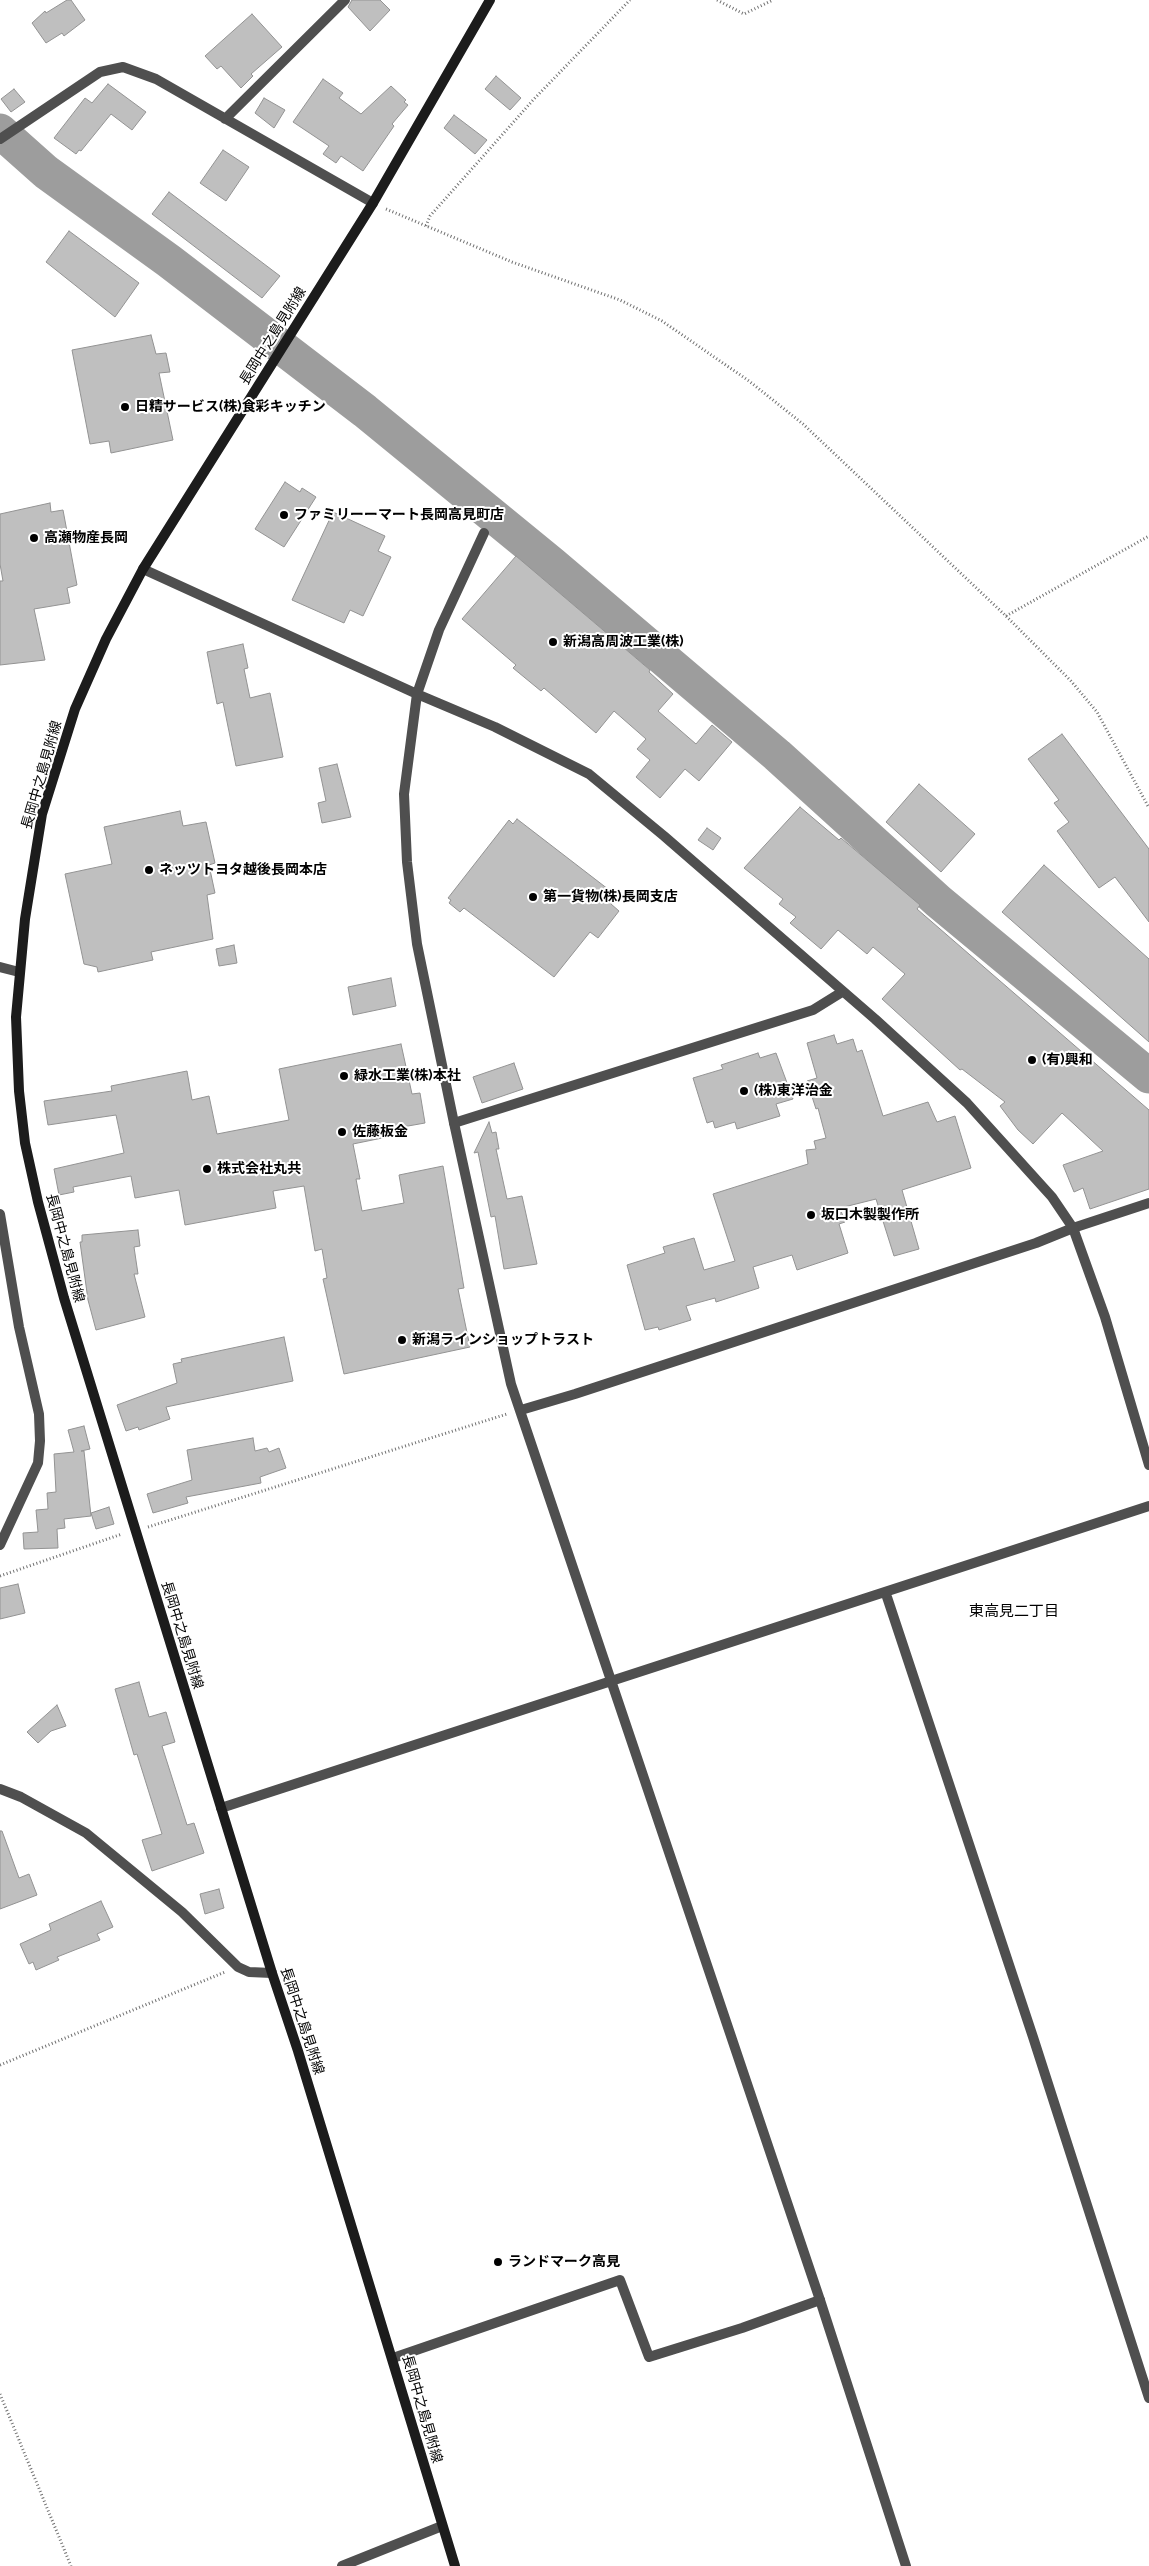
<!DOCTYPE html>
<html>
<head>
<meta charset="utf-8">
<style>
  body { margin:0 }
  canvas { display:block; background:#fff }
</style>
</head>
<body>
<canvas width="1149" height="2566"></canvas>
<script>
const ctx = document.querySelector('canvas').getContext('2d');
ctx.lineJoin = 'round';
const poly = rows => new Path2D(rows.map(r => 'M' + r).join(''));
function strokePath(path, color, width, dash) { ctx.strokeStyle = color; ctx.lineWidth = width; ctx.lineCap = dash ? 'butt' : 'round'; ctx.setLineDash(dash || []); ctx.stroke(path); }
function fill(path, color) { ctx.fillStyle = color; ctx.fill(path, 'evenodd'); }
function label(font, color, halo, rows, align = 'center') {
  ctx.font = font + ' Raleway,"Noto Sans JP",sans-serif'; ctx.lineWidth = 4; ctx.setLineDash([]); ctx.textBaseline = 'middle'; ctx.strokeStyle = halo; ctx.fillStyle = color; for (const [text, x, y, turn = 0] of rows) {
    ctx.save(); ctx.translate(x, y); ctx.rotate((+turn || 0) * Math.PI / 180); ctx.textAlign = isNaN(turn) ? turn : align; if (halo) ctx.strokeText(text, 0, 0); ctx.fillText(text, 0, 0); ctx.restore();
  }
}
const river = poly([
  [0,131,46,172,169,261,365,411,552,564,777,755,938,901,1149,1076]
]);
const building = poly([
  [67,0,71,0,85,20,64,36,62,33,46,43,32,23,45,11,46,13,67,0],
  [352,0,380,0,390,10,370,31,348,7,352,0],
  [252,14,282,47,251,74,253,76,241,88,221,66,217,69,205,56,252,14],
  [496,76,521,98,510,110,485,89,496,76],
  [323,79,343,93,339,98,361,114,391,86,406,100,404,102,408,105,392,124,394,126,363,171,341,156,336,163,323,154,329,146,293,122,323,79],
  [108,84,146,112,132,130,111,114,81,151,79,150,76,154,54,138,85,98,92,103,108,84],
  [14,89,25,102,11,112,1,99,14,89],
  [264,98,285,110,274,128,255,113,264,98],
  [454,115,487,140,475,154,444,128,454,115],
  [223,150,249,167,226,201,200,183,223,150],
  [169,192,280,276,262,298,152,214,169,192],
  [69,231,139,283,115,317,46,262,69,231],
  [151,335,156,354,166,353,170,372,159,373,173,440,111,453,109,441,90,444,72,350,151,335],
  [285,482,300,492,302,488,316,497,284,547,255,529,285,482],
  [50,503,51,512,63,510,77,585,67,588,70,603,34,609,45,660,0,665,0,581,3,581,0,564,0,514,50,503],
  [333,512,385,536,378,551,391,557,363,616,350,610,344,623,292,600,333,512],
  [516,556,650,670,649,672,673,694,658,711,696,744,712,725,732,742,699,781,685,769,660,798,636,777,650,760,637,749,646,739,614,711,596,733,544,688,541,691,513,668,516,665,462,619,516,556],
  [243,644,248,668,244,669,250,698,270,693,283,757,236,766,223,702,217,704,207,652,243,644],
  [1062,734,1149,849,1149,922,1115,877,1099,888,1057,831,1069,822,1054,803,1059,800,1028,759,1062,734],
  [337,764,351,817,322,823,318,803,326,801,319,768,337,764],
  [919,784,975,834,941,872,886,822,919,784],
  [800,807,839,840,841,838,920,905,917,909,1149,1110,1149,1189,1090,1209,1083,1188,1074,1192,1063,1165,1103,1151,1062,1113,1033,1144,1018,1130,1000,1106,1005,1102,962,1069,960,1070,882,999,905,974,873,947,867,954,838,930,821,949,790,923,796,917,779,904,783,899,744,868,800,807],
  [180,811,183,826,206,822,215,863,209,865,215,893,207,895,213,939,151,952,153,960,98,972,97,967,84,964,65,874,112,864,104,827,180,811],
  [517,819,617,896,611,904,619,911,598,938,590,932,554,977,464,908,460,912,449,903,451,900,448,898,509,820,513,824,517,819],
  [707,828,721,838,713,850,698,840,707,828],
  [1044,865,1149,959,1149,1042,1002,912,1044,865],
  [234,945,237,963,219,966,216,949,234,945],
  [391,978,396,1006,353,1015,348,987,391,978],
  [834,1035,837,1044,853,1039,857,1052,862,1050,883,1116,928,1102,937,1122,955,1116,971,1168,902,1190,919,1249,894,1256,876,1199,840,1208,845,1222,839,1224,848,1253,797,1270,792,1255,753,1267,759,1288,716,1302,715,1298,686,1306,691,1320,659,1330,658,1327,645,1330,627,1265,665,1253,663,1247,694,1238,704,1270,735,1261,713,1194,808,1164,806,1150,816,1149,814,1141,826,1138,818,1108,816,1109,807,1081,817,1078,807,1043,834,1035],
  [401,1044,412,1094,420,1093,425,1123,391,1129,392,1136,353,1144,360,1179,356,1179,362,1211,404,1203,399,1175,443,1166,464,1288,458,1289,470,1347,344,1374,323,1279,327,1278,322,1249,315,1251,304,1186,273,1191,276,1208,185,1225,179,1190,135,1198,131,1176,73,1187,74,1192,59,1195,54,1169,124,1153,116,1115,48,1125,44,1101,112,1091,111,1086,187,1071,192,1100,209,1096,217,1134,289,1120,279,1069,401,1044],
  [758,1053,760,1058,776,1053,793,1099,776,1104,780,1116,737,1129,735,1122,715,1128,713,1121,707,1123,693,1078,723,1069,721,1065,758,1053],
  [514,1063,523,1089,482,1103,473,1077,514,1063],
  [489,1122,492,1133,496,1132,499,1149,496,1149,507,1199,522,1196,537,1264,504,1269,495,1216,491,1217,478,1152,474,1153,489,1122],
  [138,1230,140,1246,134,1247,138,1274,134,1274,145,1317,96,1330,88,1300,80,1242,82,1242,82,1235,138,1230],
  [284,1337,293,1381,166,1407,170,1419,139,1430,138,1427,126,1431,117,1405,177,1383,173,1364,182,1362,181,1359,284,1337],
  [84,1426,90,1449,81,1451,84,1451,91,1516,64,1519,65,1528,57,1529,58,1548,24,1549,23,1533,38,1532,36,1510,48,1509,47,1493,56,1492,54,1454,74,1452,68,1430,84,1426],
  [253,1438,255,1451,267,1448,269,1452,279,1448,286,1468,260,1477,261,1483,186,1497,188,1503,153,1513,147,1494,192,1480,187,1450,253,1438],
  [109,1507,114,1524,96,1529,91,1513,109,1507],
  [18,1584,25,1613,0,1619,0,1588,18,1584],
  [139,1682,149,1717,166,1712,175,1742,162,1746,187,1825,194,1823,204,1853,152,1871,142,1840,162,1834,137,1754,134,1755,115,1689,139,1682],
  [57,1705,66,1726,51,1731,38,1743,27,1732,57,1705],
  [0,1831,2,1831,19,1878,29,1874,37,1895,0,1909,0,1831],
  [219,1889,224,1908,205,1914,200,1894,219,1889],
  [101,1901,113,1927,97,1934,100,1940,57,1957,59,1960,36,1970,33,1962,29,1964,20,1944,51,1930,49,1924,101,1901]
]);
const path = poly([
  [717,0,744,14,773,0],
  [386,209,512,262,620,300,662,321,749,381,803,424,1006,616,1071,681,1097,712,1149,808],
  [426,226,430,216,534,99,630,0],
  [1006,616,1149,536],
  [148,1527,507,1414],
  [0,1576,122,1534],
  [0,2065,225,1972],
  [0,2394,71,2566]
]);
const service = poly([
  [1073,1228,1149,1203]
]);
const minor = poly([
  [225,119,345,0],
  [0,139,100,72,123,67,156,79,373,203],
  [0,967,19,972],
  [454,1123,813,1010,842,992],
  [0,1214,19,1327,39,1414,40,1441,38,1463,0,1545],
  [393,2358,620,2280,649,2357,742,2328,820,2300],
  [342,2566,442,2526]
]);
const tertiary = poly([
  [484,533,439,630,417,694,404,794,407,862,417,944,454,1123,511,1384,820,2300,906,2566],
  [143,569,417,694,495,727,589,774,664,836,875,1019,967,1103,1052,1197,1073,1228,1105,1317,1149,1465],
  [521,1410,575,1394,1036,1243,1073,1228],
  [886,1594,1033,2037,1149,2398],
  [0,1789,21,1797,86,1833,182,1912,238,1967,249,1972,272,1973],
  [221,1808,1149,1506]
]);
const secondary = poly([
  [455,2566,298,2051,272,1973,64,1298,38,1202,25,1143,19,1091,16,1017,25,919,42,814,75,709,106,639,143,569,373,203,490,0]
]);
const markers = [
  [125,407,5,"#000"],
  [284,515,5,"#000"],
  [34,538,5,"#000"],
  [553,642,5,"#000"],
  [149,870,5,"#000"],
  [533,897,5,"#000"],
  [1032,1060,5,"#000"],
  [344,1076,5,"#000"],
  [744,1091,5,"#000"],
  [342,1132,5,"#000"],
  [207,1169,5,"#000"],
  [811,1215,5,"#000"],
  [402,1340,5,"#000"],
  [498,2262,5,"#000"]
];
const streetNames = [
  ["長岡中之島見附線",273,336,-58],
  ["長岡中之島見附線",42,775,-74],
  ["長岡中之島見附線",65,1248,75],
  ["長岡中之島見附線",182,1635,73],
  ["長岡中之島見附線",302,2021,72],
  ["長岡中之島見附線",422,2409,74]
];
const poiNames = [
  ["日精サービス(株)食彩キッチン",135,407],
  ["ファミリーーマート長岡高見町店",294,515],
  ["高瀬物産長岡",44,538],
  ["新潟高周波工業(株)",563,642],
  ["ネッツトヨタ越後長岡本店",159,870],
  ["第一貨物(株)長岡支店",543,897],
  ["(有)興和",1042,1060],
  ["緑水工業(株)本社",354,1076],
  ["(株)東洋治金",754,1091],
  ["佐藤板金",352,1132],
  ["株式会社丸共",217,1169],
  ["坂口木製製作所",821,1215],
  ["新潟ラインショップトラスト",412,1340],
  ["ランドマーク高見",508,2262]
];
const neighbourhoodNames = [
  ["東高見二丁目",1014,1611]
];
strokePath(river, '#9d9d9d', 35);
fill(building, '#bfbfbf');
strokePath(building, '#939393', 1);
strokePath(path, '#717171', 3, [1, 2.5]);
strokePath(service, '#4f4f4f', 10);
strokePath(minor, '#4f4f4f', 10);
strokePath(tertiary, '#4f4f4f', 10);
strokePath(secondary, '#1c1c1c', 10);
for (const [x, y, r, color] of markers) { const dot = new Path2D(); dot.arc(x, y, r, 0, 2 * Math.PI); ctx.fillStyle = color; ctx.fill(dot); strokePath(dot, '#fff', 2); }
label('14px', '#000', '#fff', streetNames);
label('bold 14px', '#000', '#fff', poiNames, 'left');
label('15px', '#000', '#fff', neighbourhoodNames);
</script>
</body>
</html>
